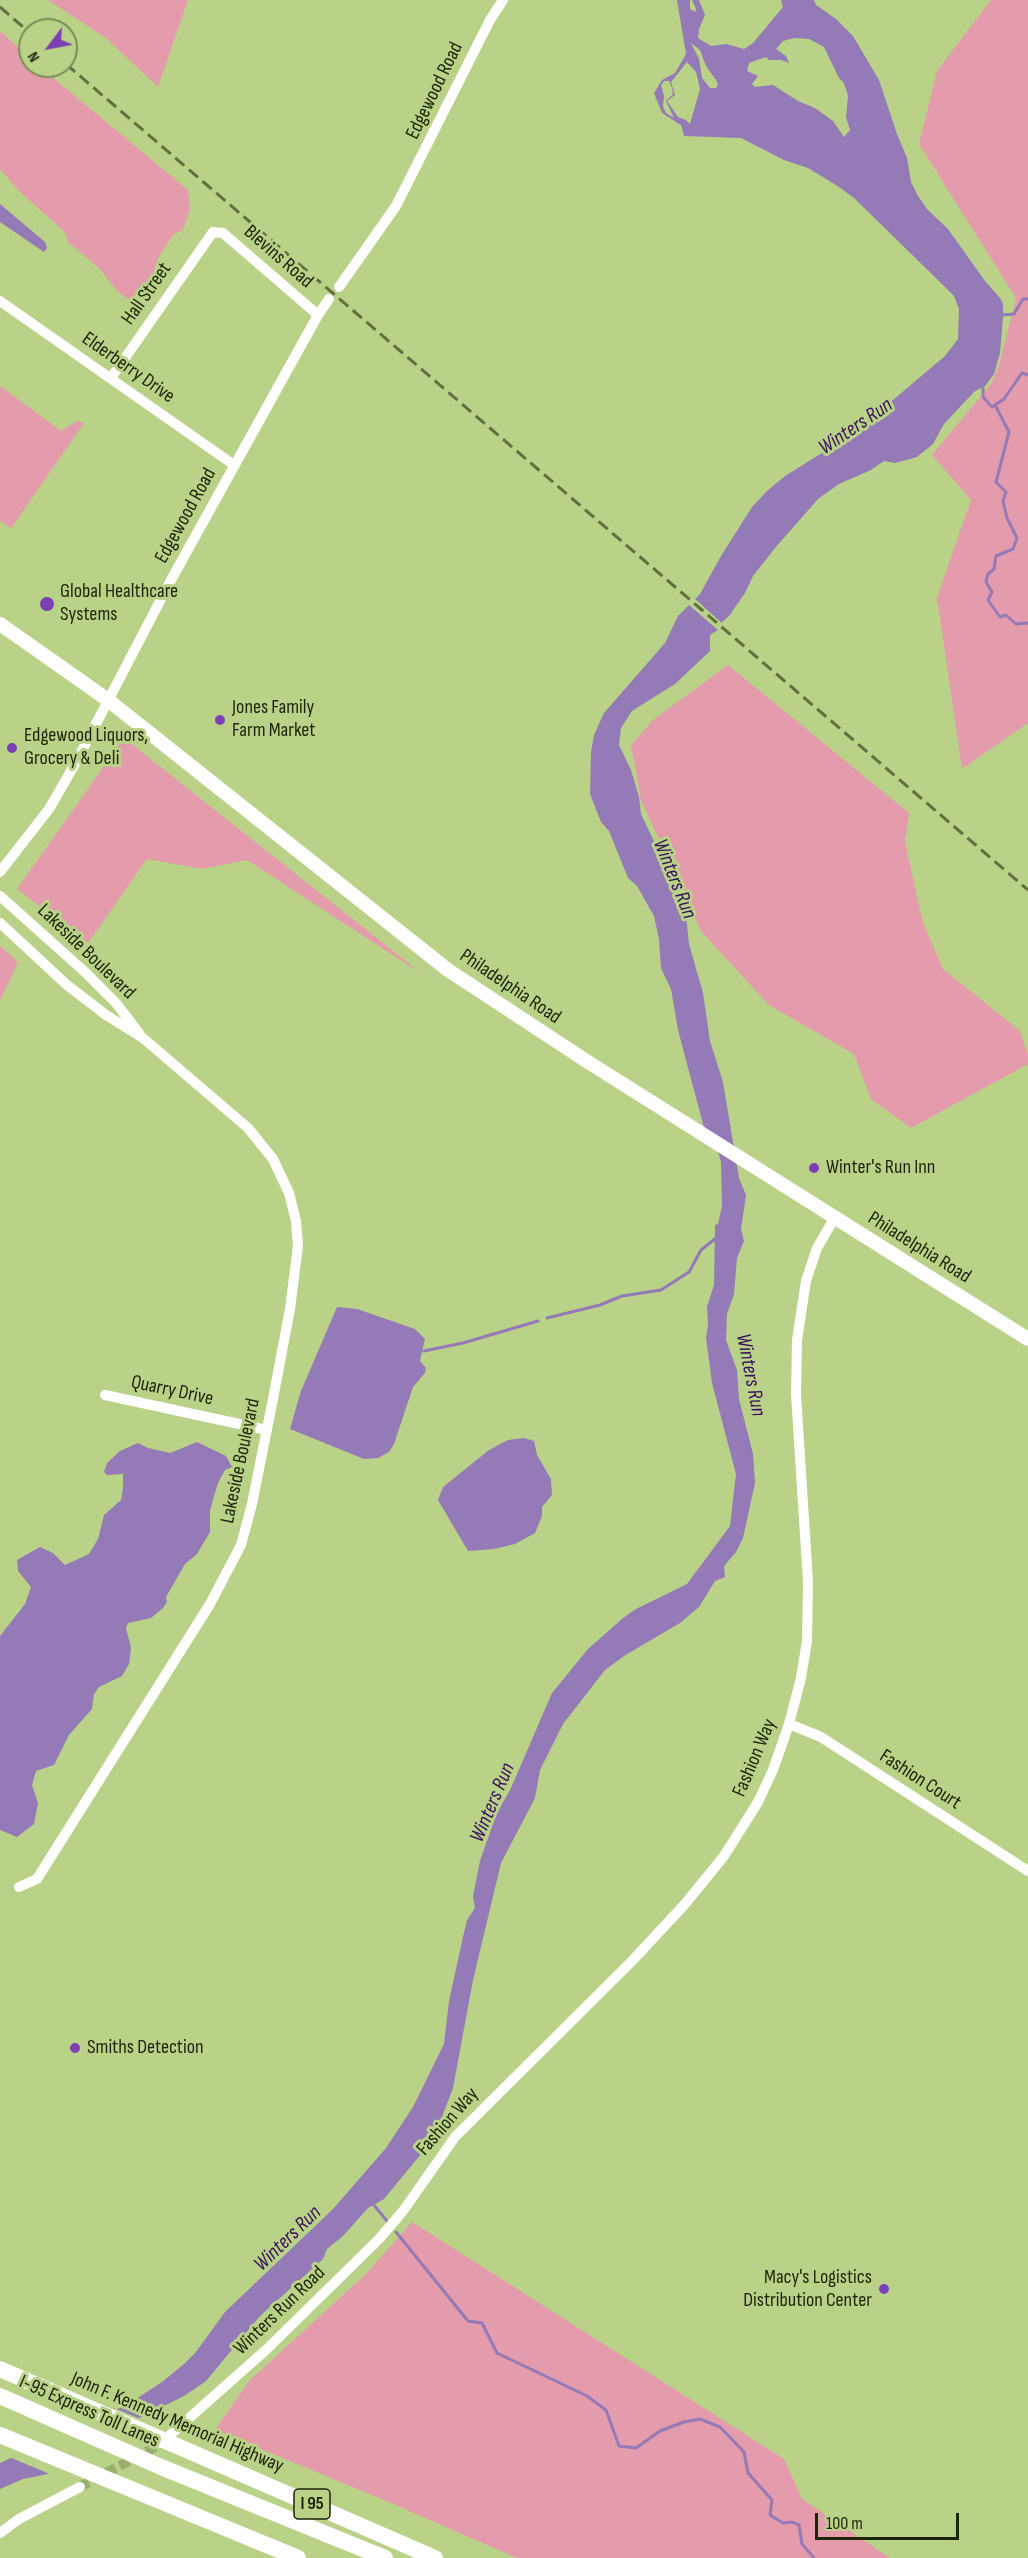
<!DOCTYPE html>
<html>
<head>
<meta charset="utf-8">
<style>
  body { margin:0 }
  #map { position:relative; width:1028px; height:2558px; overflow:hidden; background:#b9d288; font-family:"Sofia Sans Condensed",sans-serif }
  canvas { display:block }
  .north { position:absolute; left:18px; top:18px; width:60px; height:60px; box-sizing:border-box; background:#b9d288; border:2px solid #7a8d54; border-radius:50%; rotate:238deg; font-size:16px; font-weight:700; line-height:24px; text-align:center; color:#1c2507 }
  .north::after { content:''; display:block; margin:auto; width:21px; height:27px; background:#7b40b5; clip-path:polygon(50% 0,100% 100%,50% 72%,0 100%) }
  .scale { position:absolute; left:815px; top:2513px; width:144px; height:27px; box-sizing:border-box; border:3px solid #1c2507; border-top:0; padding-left:8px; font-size:18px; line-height:21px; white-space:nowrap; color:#1c2507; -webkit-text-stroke:4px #b9d288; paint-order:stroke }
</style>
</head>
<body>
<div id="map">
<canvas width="1028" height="2558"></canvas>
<div class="north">N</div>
<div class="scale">100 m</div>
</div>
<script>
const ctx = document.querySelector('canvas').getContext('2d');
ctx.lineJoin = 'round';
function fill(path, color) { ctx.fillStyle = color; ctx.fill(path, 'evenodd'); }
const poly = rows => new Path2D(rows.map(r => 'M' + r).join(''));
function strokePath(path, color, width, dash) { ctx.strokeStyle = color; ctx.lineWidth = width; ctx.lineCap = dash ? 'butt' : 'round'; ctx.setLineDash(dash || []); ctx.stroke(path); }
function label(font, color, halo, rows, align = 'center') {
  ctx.font = font + ' "Sofia Sans Condensed",sans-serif'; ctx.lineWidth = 6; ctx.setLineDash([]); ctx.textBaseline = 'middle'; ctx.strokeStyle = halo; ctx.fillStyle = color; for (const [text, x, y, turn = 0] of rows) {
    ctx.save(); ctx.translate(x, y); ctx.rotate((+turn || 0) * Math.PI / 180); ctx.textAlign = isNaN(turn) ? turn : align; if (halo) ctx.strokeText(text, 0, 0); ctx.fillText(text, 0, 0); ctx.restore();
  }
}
const green = poly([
  [48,0,188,0,158,87,106,38],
  [991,0,1028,0,1028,723,962,769,937,598,971,500,932,455,991,384,999,366,1016,298,919,144,937,71],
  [0,31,30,58,30,66,39,66,188,190,190,209,183,230,174,234,159,256,149,285,150,296,146,301,137,306,117,291,100,269,68,242,65,232,19,191,0,169],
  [0,386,61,431,77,421,84,423,11,528,0,521],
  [728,665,909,813,905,842,923,923,943,969,1020,1031,1028,1056,1028,1064,911,1128,871,1099,854,1054,769,1005,701,931,641,800,631,745,653,720],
  [124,738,422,974,247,860,202,869,147,859,88,943,17,889],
  [0,946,18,962,0,1001],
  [412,2222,784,2459,802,2499,890,2558,517,2558,391,2503,215,2430,249,2381,366,2274]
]);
const water = poly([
  [677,0,690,0,690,9,695,12,696,9,692,0,699,0,705,15,699,29,698,38,711,46,726,44,744,49,753,43,783,7,781,0,814,0,816,5,836,19,853,36,879,80,897,134,907,158,911,182,918,196,927,209,948,229,985,281,1000,298,1003,304,1003,318,1000,353,994,374,986,385,974,392,944,424,933,444,917,457,895,463,884,461,871,470,839,484,818,499,775,548,753,576,745,593,729,616,723,621,718,630,710,635,710,651,675,684,632,711,621,728,619,745,631,770,639,797,641,814,678,892,686,915,689,944,703,993,710,1041,723,1082,739,1178,746,1195,741,1229,744,1241,737,1258,734,1294,727,1314,726,1340,737,1370,739,1399,753,1454,755,1483,743,1538,736,1552,724,1566,725,1577,715,1581,699,1607,680,1623,624,1656,605,1670,563,1724,540,1770,535,1798,501,1863,473,1980,453,2088,438,2127,421,2154,384,2199,368,2208,343,2236,327,2249,323,2259,260,2316,206,2381,184,2396,117,2429,48,2474,23,2479,0,2489,0,2463,130,2403,162,2382,184,2364,196,2352,225,2312,333,2209,386,2148,413,2107,444,2044,449,2001,463,1937,467,1920,475,1908,473,1896,480,1861,496,1815,511,1788,552,1693,588,1649,623,1618,636,1609,687,1584,730,1526,736,1474,712,1383,706,1338,708,1324,707,1307,714,1285,715,1225,718,1224,722,1206,721,1162,717,1148,703,1124,678,1030,671,989,661,968,659,939,654,916,637,886,628,878,609,831,601,822,590,794,591,752,594,735,604,713,665,643,678,616,700,594,721,556,752,507,767,491,785,476,854,433,945,356,958,339,959,309,954,296,944,286,854,198,839,187,808,168,784,160,741,138,684,136,681,125,662,113,654,93,662,80,675,73,686,54],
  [794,38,809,39,824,47,839,78,844,83,848,96,846,117,850,130,844,137,833,121,815,108,798,101,773,85,755,87,752,84,758,76,747,71,749,63,766,57,769,60,781,60,789,63,786,56,776,49,783,41],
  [691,43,700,50,706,66,716,80,718,85,716,88,710,88,702,78,699,59],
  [687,62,696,72,700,89,690,124,686,120,678,117,667,101,675,95,671,82],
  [664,81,669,81,672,88,673,94,666,101,674,118,666,113,663,106,664,96,661,85],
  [0,204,45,242,47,248,44,252,0,222],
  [337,1307,357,1309,415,1329,425,1339,420,1361,426,1368,425,1373,413,1387,394,1444,389,1452,378,1458,364,1459,290,1429,301,1391],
  [524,1438,534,1441,537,1455,551,1479,552,1495,542,1507,542,1516,535,1533,515,1544,494,1549,468,1551,438,1500,443,1487,489,1450,508,1440],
  [197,1442,226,1456,232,1467,225,1470,218,1483,210,1510,210,1532,197,1554,185,1564,166,1597,167,1602,163,1608,151,1618,128,1623,126,1628,131,1648,129,1664,122,1676,99,1687,94,1694,92,1709,69,1735,54,1765,36,1771,32,1785,38,1803,34,1824,17,1837,0,1830,0,1636,25,1604,31,1587,18,1571,17,1560,40,1547,53,1553,65,1565,89,1554,98,1539,104,1515,121,1500,123,1488,123,1474,107,1475,104,1472,107,1463,120,1451,138,1443,148,1448,170,1453]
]);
const pier = poly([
  [694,598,724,625,720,632,688,604],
  [112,2407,143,2420,119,2432,52,2475,7,2456]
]);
const stream = poly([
  [1002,315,1014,314,1023,299,1028,299],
  [983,383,983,397,992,407,1004,399,1022,373,1028,375],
  [995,405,1009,432,996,482,1006,492,1003,501,1007,518,1017,538,1013,549,996,556,994,569,988,574,986,582,992,592,988,600,1000,617,1006,615,1016,624,1028,623],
  [547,1318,600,1305,622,1296,661,1290,689,1272,701,1250,716,1238],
  [424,1351,463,1343,538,1321],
  [373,2204,387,2221],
  [396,2232,468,2321,482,2323,497,2353,587,2396,606,2410,619,2446,636,2448,660,2431,684,2422,700,2419,720,2427,744,2452,748,2473,772,2500,770,2515,783,2523,792,2522,799,2525,802,2544,814,2558]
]);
const minorTunnel = poly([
  [80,2487,157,2446]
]);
const minor = poly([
  [339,287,396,206,490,20,503,0],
  [0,301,234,465],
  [111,378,213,232,223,233,318,315],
  [0,872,49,809,75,764,171,580,318,315,329,299],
  [0,896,85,972,116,1003,139,1033],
  [0,923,67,985,106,1015,143,1038,248,1128,273,1159,289,1193,296,1221,298,1246,290,1309,273,1399,252,1504,241,1545,210,1604,37,1879,19,1887],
  [105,1395,267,1430],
  [789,1724,821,1737,1028,1871],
  [161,2443,267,2349,379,2239,403,2211,455,2137,633,1960,685,1904,724,1856,758,1802,773,1770,789,1724,801,1678,807,1641,808,1582,796,1394,797,1340,806,1281,817,1248,834,1219],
  [0,2533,19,2519,80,2487]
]);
const major = poly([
  [0,624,108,700,448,970,588,1062,1028,1339]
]);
const highway = poly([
  [0,2369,435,2558],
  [0,2396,161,2467,385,2558],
  [0,2435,298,2558]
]);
const rail = poly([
  [0,7,30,33],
  [66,64,1028,890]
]);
const markers = [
  [47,604,8,"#7b40b5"],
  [220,720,6,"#7b40b5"],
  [12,748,6,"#7b40b5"],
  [814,1168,6,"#7b40b5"],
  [75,2048,6,"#7b40b5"],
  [884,2289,6,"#7b40b5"]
];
const shields = [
  [312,2504,36]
];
const shieldNames = [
  ["I 95",312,2504]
];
const streetNames = [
  ["Edgewood Road",435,91,-64],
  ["Blevins Road",278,257,41],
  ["Hall Street",147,294,-55],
  ["Elderberry Drive",128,368,35],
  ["Edgewood Road",186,516,-61],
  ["Lakeside Boulevard",86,952,44],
  ["Philadelphia Road",510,987,34],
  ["Philadelphia Road",919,1248,32],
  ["Quarry Drive",172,1391,12],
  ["Lakeside Boulevard",241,1461,-78],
  ["Fashion Way",755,1758,-67],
  ["Fashion Court",920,1780,33],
  ["Fashion Way",448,2122,-49],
  ["Winters Run Road",280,2311,-44],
  ["I-95 Express Toll Lanes",89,2412,24],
  ["John F. Kennedy Memorial Highway",177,2423,23]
];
const poiNames = [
  ["Global Healthcare",60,592],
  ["Systems",60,615],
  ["Jones Family",232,708],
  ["Farm Market",232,731],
  ["Edgewood Liquors,",24,736],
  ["Grocery & Deli",24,759],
  ["Winter's Run Inn",826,1168],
  ["Smiths Detection",87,2048],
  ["Macy's Logistics",872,2278,"right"],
  ["Distribution Center",872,2301,"right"]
];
const waterNames = [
  ["Winters Run",856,427,-34],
  ["Winters Run",674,879,68],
  ["Winters Run",750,1375,79],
  ["Winters Run",493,1803,-67],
  ["Winters Run",288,2239,-44]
];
fill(green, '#e49bac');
fill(water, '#947ab7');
fill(pier, '#b9d288');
strokePath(stream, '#947ab7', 3);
strokePath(minorTunnel, '#9aaf6e', 10, [10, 5]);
strokePath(minor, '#fff', 10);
strokePath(major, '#fff', 14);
strokePath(highway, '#fff', 16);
strokePath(rail, '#60703f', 3, [12, 6]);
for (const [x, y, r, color] of markers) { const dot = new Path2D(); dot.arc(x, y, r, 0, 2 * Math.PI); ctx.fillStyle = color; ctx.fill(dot); strokePath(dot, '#b9d288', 2); }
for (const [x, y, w] of shields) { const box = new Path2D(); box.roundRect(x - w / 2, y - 15, w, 30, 4.5); ctx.fillStyle = '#b9d288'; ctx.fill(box); strokePath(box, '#1c2507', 1.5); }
label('bold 18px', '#1c2507', null, shieldNames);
label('20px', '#1c2507', '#b9d288', streetNames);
label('20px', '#1c2507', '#b9d288', poiNames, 'left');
label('italic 21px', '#39115c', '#b9d288', waterNames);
</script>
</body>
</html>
